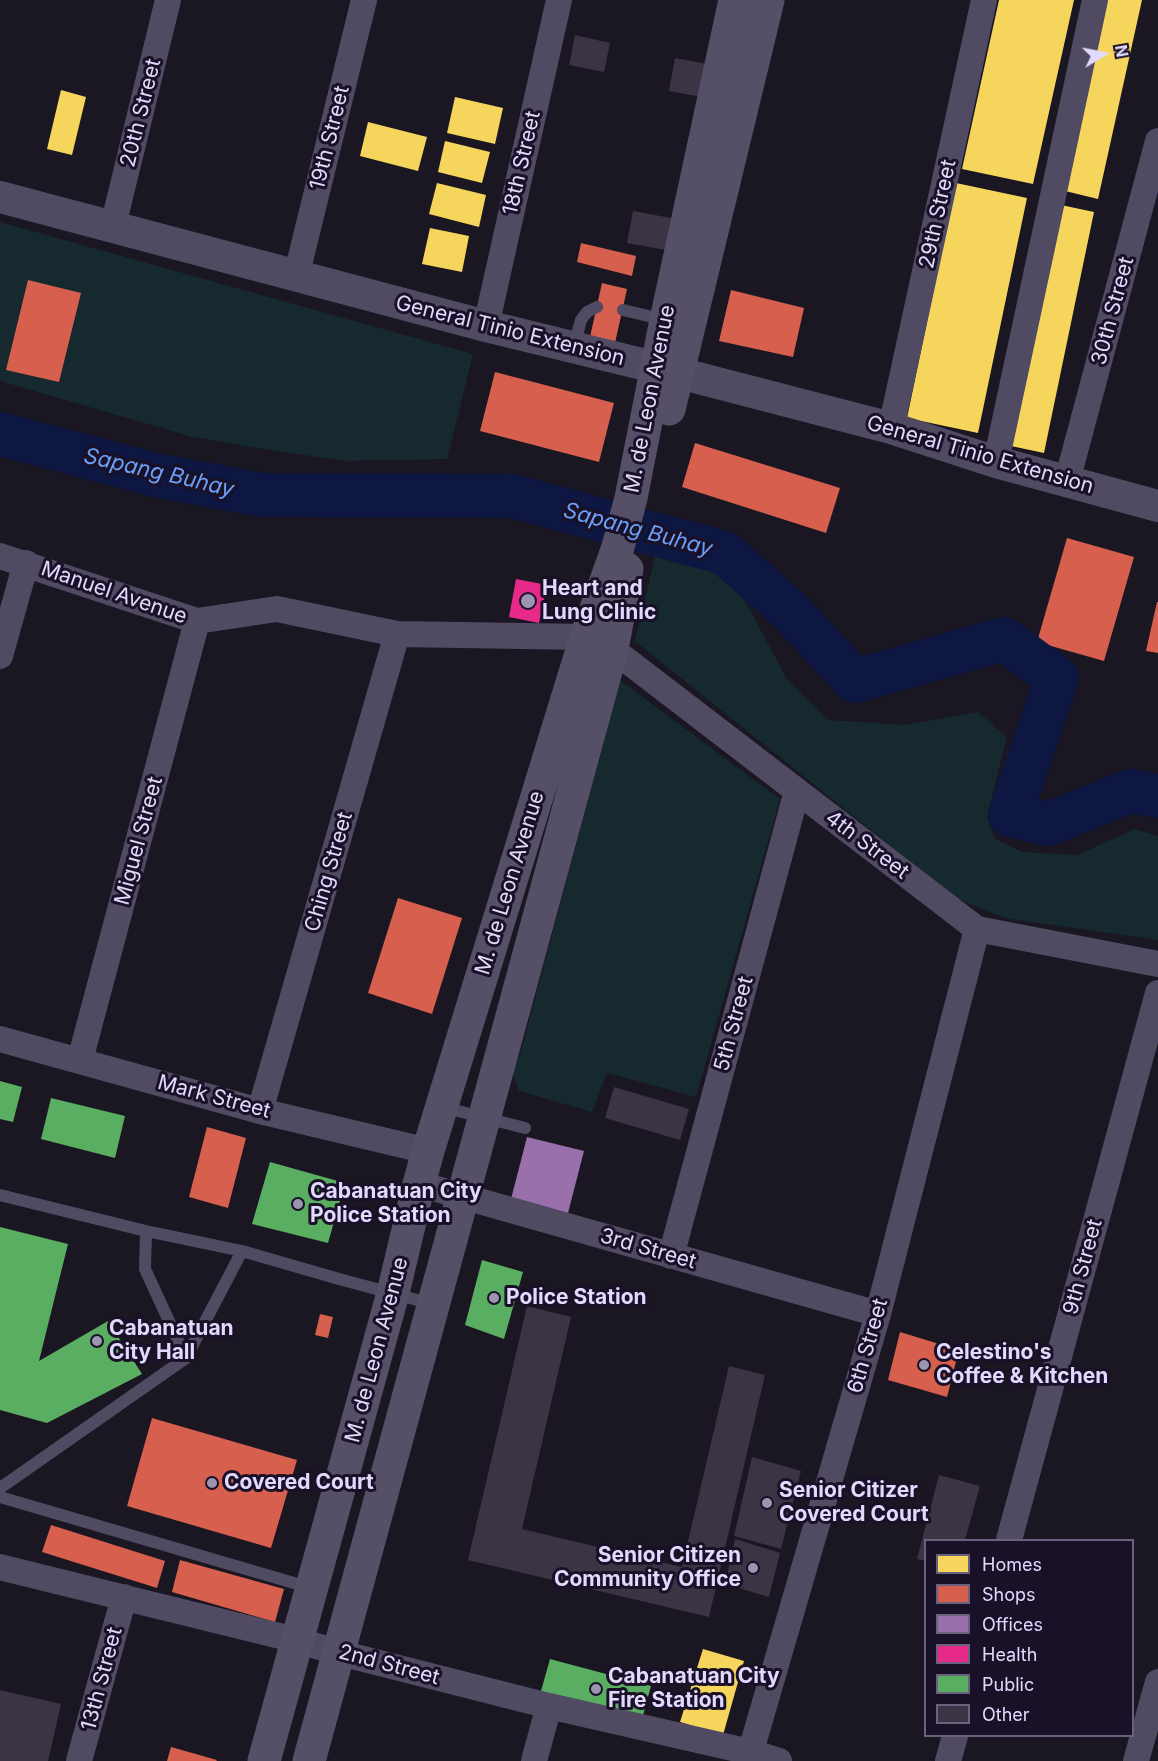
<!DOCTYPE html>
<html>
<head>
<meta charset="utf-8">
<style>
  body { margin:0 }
  #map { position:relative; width:1158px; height:1761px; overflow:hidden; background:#1a1622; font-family:Inter,sans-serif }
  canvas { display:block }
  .legend { position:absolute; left:924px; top:1539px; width:210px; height:198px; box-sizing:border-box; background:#181127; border:2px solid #69617d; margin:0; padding:8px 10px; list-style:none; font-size:18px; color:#e3d8fd }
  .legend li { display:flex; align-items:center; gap:12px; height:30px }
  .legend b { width:30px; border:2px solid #69617d }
  .north { position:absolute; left:1074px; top:24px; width:60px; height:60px; -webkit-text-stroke:4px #181127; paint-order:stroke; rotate:80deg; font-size:16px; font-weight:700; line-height:24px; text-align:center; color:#e3d8fd }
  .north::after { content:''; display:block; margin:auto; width:21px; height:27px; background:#e3d8fd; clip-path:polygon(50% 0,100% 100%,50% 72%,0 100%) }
</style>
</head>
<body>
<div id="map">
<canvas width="1158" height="1761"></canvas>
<ul class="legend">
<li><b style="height:16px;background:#f6d55c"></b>Homes</li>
<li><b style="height:16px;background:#d6604d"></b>Shops</li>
<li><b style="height:16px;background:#9970ab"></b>Offices</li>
<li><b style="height:16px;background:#e7298a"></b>Health</li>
<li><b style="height:16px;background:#5aae61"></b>Public</li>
<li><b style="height:16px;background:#3a3444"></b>Other</li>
</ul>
<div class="north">N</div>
</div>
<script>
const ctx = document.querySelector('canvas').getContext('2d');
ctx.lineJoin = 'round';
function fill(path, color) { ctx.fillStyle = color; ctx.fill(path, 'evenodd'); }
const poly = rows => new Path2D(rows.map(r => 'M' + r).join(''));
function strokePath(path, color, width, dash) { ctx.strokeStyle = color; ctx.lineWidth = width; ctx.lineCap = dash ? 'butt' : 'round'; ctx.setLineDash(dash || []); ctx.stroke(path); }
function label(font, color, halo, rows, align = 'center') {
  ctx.font = font + ' Inter,sans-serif'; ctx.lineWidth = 6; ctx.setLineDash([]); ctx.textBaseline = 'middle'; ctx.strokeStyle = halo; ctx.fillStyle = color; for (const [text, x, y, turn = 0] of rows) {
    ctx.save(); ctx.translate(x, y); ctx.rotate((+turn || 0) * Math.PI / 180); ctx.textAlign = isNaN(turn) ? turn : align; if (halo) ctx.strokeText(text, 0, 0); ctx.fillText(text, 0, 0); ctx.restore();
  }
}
const green = poly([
  [0,222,473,354,447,459,345,461,250,447,189,436,0,381],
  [660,536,723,560,787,679,829,720,905,725,978,712,1007,737,987,816,994,838,1022,852,1077,855,1135,829,1158,836,1158,940,1005,918,954,897,635,641],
  [620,680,780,799,696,1097,607,1073,592,1112,519,1091,512,1072,520,1055]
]);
const homes = poly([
  [999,0,1074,0,1033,184,962,169],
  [1103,0,1142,0,1098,199,1061,190],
  [61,90,86,97,72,155,47,149],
  [455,97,503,108,495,144,447,133],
  [368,122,427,137,418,171,360,156],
  [445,141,490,152,482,183,438,172],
  [437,183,486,195,479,227,429,214],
  [956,183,1027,198,978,433,907,418],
  [1061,205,1094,212,1044,453,1011,446],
  [430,228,469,236,462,272,422,264],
  [703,1649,744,1661,723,1735,680,1722]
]);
const shops = poly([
  [581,243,636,256,632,276,577,262],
  [28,280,81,293,59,382,6,370],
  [602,283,627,289,615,343,590,337],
  [731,290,804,308,793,357,719,341],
  [495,372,614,403,599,462,480,431],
  [695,443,840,488,826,533,682,487],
  [1067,538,1134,557,1104,661,1037,642],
  [1157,602,1158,602,1158,653,1146,651],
  [398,898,462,918,432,1014,368,993],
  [207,1127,246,1138,228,1208,189,1197],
  [320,1314,333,1317,328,1338,315,1335],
  [900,1332,959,1350,947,1397,888,1380],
  [152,1418,297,1460,271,1548,127,1506],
  [51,1525,165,1561,157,1588,42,1552],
  [180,1560,284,1589,275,1622,172,1592],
  [171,1747,217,1760,216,1761,167,1761]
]);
const offices = poly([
  [527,1137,584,1151,568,1213,511,1199]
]);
const health = poly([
  [516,579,547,585,539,623,509,617]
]);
const public = poly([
  [0,1081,22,1087,13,1122,0,1119],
  [51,1098,125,1116,115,1158,41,1139],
  [270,1162,345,1183,328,1243,252,1224],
  [0,1227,68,1244,39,1361,108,1321,142,1374,47,1423,0,1410],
  [482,1260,523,1272,504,1339,465,1325],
  [550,1659,651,1686,642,1719,541,1691]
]);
const river = poly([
  [0,434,160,476,262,495,512,496,725,553,788,609,855,681,1004,639,1057,678,1010,815,1048,824,1131,791,1158,796]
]);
const building = poly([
  [575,35,610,43,604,72,569,65],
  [675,58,713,65,707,98,669,91],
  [633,211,671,218,666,250,627,243],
  [614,1087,689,1109,680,1140,605,1118],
  [527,1306,571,1317,522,1529,682,1567,729,1366,765,1375,709,1617,468,1560],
  [752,1457,801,1471,781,1549,734,1536],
  [939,1475,980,1486,965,1540,926,1540,926,1561,917,1559],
  [735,1539,780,1553,769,1597,725,1584],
  [0,1690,61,1704,48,1761,0,1761]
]);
const service = poly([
  [623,310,665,320],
  [574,346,581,320,587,312,597,307],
  [442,1107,525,1128],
  [0,1195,146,1231,242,1251,339,1279,432,1304],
  [146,1231,145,1269,186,1358],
  [0,1488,186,1358,242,1251],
  [0,1497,311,1588]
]);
const minor = poly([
  [113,226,168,0],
  [296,277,364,0],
  [486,326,559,0],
  [891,428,984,0],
  [996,462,1095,0],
  [1067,481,1158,141],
  [0,556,197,621,277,609,397,634,586,637,612,649,977,929,1158,964],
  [0,656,26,563],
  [0,1039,260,1111,428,1151],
  [80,1060,197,621],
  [260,1111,397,634],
  [419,1184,878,1314],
  [671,1256,797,791],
  [1009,1540,1158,993],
  [0,1567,296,1640,340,1653,549,1706,750,1752,779,1761],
  [79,1761,124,1597],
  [534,1761,549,1706],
  [748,1761,878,1314,977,929],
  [948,1761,955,1736],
  [1136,1761,1158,1682]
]);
const tertiary = poly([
  [0,197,486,326,679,373,891,428,996,462,1158,506]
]);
const secondary = poly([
  [669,409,768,0],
  [264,1761,393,1293,419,1184,428,1151,586,637,618,547,631,498,666,320,735,0],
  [309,1761,612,649,627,569]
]);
const markers = [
  [528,601,8,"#9d94b0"],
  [298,1204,6,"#9d94b0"],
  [494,1298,6,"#9d94b0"],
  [97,1341,6,"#9d94b0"],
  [924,1365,6,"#9d94b0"],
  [212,1483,6,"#9d94b0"],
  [767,1503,6,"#9d94b0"],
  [753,1568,6,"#9d94b0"],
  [596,1689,6,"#9d94b0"]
];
const streetNames = [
  ["20th Street",141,113,-76],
  ["19th Street",330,138,-76],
  ["18th Street",522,163,-77],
  ["29th Street",938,214,-78],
  ["30th Street",1113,311,-75],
  ["General Tinio Extension",510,331,14],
  ["M. de Leon Avenue",650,399,-79],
  ["General Tinio Extension",980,455,16],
  ["Manuel Avenue",114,593,19],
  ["Miguel Street",139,841,-75],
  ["4th Street",867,845,37],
  ["Ching Street",329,872,-74],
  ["M. de Leon Avenue",510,883,-73],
  ["5th Street",734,1024,-75],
  ["Mark Street",214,1097,15],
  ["3rd Street",648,1249,16],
  ["9th Street",1083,1267,-75],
  ["6th Street",868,1346,-74],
  ["M. de Leon Avenue",377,1350,-75],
  ["2nd Street",389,1665,15],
  ["13th Street",102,1679,-75]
];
const poiNames = [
  ["Heart and",542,589],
  ["Lung Clinic",542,613],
  ["Cabanatuan City",310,1192],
  ["Police Station",310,1216],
  ["Police Station",506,1298],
  ["Cabanatuan",109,1329],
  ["City Hall",109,1353],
  ["Celestino's",936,1353],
  ["Coffee & Kitchen",936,1377],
  ["Covered Court",224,1483],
  ["Senior Citizer",779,1491],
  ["Covered Court",779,1515],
  ["Senior Citizen",741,1556,"right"],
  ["Community Office",741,1580,"right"],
  ["Cabanatuan City",608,1677],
  ["Fire Station",608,1701]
];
const waterNames = [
  ["Sapang Buhay",159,473,13],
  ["Sapang Buhay",638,530,15]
];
fill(green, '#15292e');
fill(homes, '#f6d55c');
fill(shops, '#d6604d');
fill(offices, '#9970ab');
fill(health, '#e7298a');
fill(public, '#5aae61');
strokePath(river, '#0e1741', 44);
fill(building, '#3a3444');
strokePath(service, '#504b62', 12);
strokePath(minor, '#504b62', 26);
strokePath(tertiary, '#504b62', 32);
strokePath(secondary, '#554f68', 33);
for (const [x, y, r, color] of markers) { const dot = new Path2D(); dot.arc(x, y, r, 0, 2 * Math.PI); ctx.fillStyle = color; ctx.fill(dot); strokePath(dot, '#181127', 2); }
label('21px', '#e3d8fd', '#181127', streetNames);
label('bold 21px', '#e3d8fd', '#181127', poiNames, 'left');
label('italic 22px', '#6b9ef8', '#181127', waterNames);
</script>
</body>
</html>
